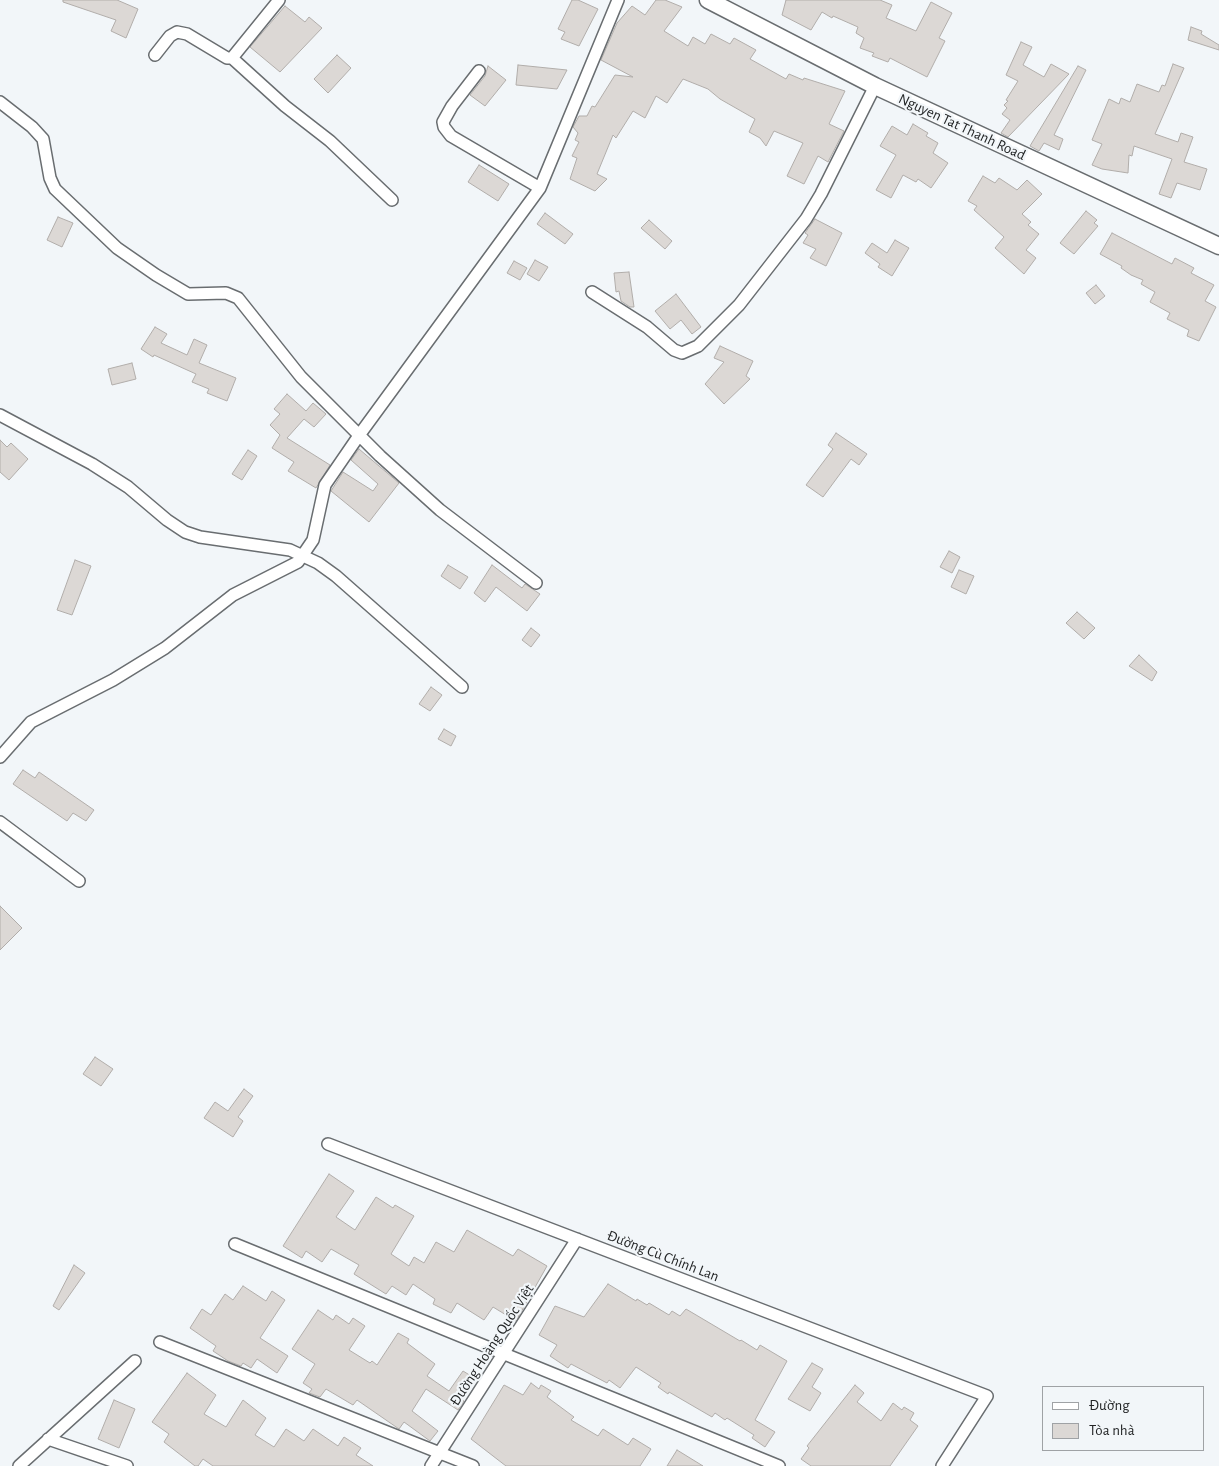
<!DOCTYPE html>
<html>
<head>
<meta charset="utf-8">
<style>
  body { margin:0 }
  #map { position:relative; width:1219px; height:1466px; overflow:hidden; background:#f2f6f9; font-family:"Alegreya Sans",sans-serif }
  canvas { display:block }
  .legend { position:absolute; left:1042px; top:1386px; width:162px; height:65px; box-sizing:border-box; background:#f2f6f9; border:1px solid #9fa2a5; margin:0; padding:6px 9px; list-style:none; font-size:15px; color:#232526 }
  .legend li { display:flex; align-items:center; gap:10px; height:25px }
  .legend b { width:25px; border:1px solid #9fa2a5 }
</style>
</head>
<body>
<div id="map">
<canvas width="1219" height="1466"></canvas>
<ul class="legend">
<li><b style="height:6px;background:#fff"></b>Đường</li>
<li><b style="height:14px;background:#dcd8d5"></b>Tòa nhà</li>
</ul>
</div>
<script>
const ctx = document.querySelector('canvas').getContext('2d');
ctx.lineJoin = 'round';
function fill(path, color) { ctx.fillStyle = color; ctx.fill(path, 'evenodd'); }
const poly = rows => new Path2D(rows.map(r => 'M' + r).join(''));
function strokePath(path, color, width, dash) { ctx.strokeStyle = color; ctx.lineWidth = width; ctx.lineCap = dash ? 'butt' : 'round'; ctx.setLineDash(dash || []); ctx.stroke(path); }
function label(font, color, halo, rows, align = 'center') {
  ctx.font = font + ' "Alegreya Sans",sans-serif'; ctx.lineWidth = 4.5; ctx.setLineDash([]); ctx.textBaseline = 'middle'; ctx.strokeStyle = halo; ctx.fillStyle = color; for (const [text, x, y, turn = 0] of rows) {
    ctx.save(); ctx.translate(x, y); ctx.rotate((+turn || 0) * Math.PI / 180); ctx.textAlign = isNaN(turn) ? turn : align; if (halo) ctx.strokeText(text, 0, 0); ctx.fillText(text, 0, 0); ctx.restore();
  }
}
const building = poly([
  [63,0,117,0,138,9,126,38,111,31,116,20,63,2,63,0],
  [572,0,578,0,598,9,579,46,561,39,565,32,558,29,572,0],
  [656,0,665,0,682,7,664,31,688,46,693,37,705,44,711,34,730,44,734,38,756,50,750,59,786,79,789,74,803,80,804,78,845,91,829,124,844,131,828,162,818,156,804,184,787,176,803,143,774,131,766,146,760,138,749,132,755,119,720,99,708,89,683,79,667,103,656,96,645,118,633,111,616,138,613,135,597,174,607,179,595,191,570,179,577,158,572,156,579,142,575,140,578,133,573,127,579,116,587,116,592,106,595,107,615,75,633,77,601,60,617,23,632,6,645,15,656,0],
  [786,0,880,0,892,5,886,18,916,31,931,2,952,13,939,38,945,41,927,77,890,58,888,62,872,56,874,53,860,48,864,38,856,33,858,27,833,16,832,18,822,12,811,30,782,15,786,0],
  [285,6,305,22,309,17,322,28,280,72,250,47,285,6],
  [1191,27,1202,31,1201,34,1219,45,1219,50,1188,40,1191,27],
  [1021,42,1032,47,1023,65,1044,77,1051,64,1069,74,1008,137,1001,133,1010,120,1002,114,1007,108,1004,105,1008,101,1006,100,1018,81,1006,75,1021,42],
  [337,55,351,68,328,93,314,79,337,55],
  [1173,64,1184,68,1155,134,1178,142,1181,133,1193,137,1184,162,1207,169,1200,190,1177,183,1171,198,1159,194,1172,159,1134,146,1132,156,1129,155,1128,173,1102,169,1092,165,1102,144,1092,140,1109,99,1119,104,1121,98,1130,102,1137,84,1159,92,1162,85,1165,86,1173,64],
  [518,65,567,70,557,89,516,85,518,65],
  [488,66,506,80,485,106,470,95,485,76,488,66],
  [1078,66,1086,70,1054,135,1063,139,1059,150,1044,143,1039,151,1030,146,1078,66],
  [913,124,928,133,926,136,938,143,933,153,948,163,931,188,918,179,916,182,903,175,891,198,876,190,896,155,880,146,892,126,907,135,913,124],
  [479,165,509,184,498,201,468,182,479,165],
  [983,176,995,183,999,178,1017,190,1027,180,1042,194,1022,214,1031,222,1028,225,1039,234,1026,250,1036,258,1024,274,995,248,1004,237,974,210,977,206,968,201,983,176],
  [1086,211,1097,220,1094,223,1098,226,1074,254,1060,243,1086,211],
  [545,213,573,234,565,244,537,224,545,213],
  [58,217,73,223,62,247,47,240,58,217],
  [815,219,842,233,826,266,810,258,816,249,803,243,808,235,805,233,815,219],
  [649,220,672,241,665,249,641,228,649,220],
  [1112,233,1172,264,1175,258,1194,268,1191,273,1214,285,1205,301,1216,307,1199,341,1187,336,1189,330,1167,319,1170,313,1150,302,1155,292,1141,284,1143,280,1131,275,1121,268,1122,266,1100,254,1112,233],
  [895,240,909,248,892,276,878,267,880,264,865,253,872,243,887,253,895,240],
  [535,260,548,267,539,281,527,274,535,260],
  [514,261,527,268,520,280,507,273,514,261],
  [629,272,634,307,630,307,621,301,619,291,616,292,614,273,629,272],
  [1096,285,1105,296,1095,304,1086,293,1096,285],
  [676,294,701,327,692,334,681,320,670,329,655,311,676,294],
  [155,327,167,334,161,343,187,355,194,339,207,345,199,363,236,378,227,401,207,393,209,389,192,382,196,374,154,355,153,357,141,349,155,327],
  [720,346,753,361,746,376,750,379,724,404,705,384,724,362,714,358,720,346],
  [132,363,136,379,112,385,108,369,132,363],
  [287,394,306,411,313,403,326,414,314,427,304,419,287,438,330,465,316,488,288,471,294,462,272,448,280,435,270,425,280,414,274,409,287,394],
  [836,433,867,454,859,465,851,459,823,497,806,485,833,449,828,445,836,433],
  [0,440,7,447,11,443,28,459,9,480,0,472,0,440],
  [359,449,399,483,369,522,331,491,343,472,373,491,378,484,351,460,359,449],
  [248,450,257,456,242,480,232,474,248,450],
  [949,551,960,557,952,573,940,567,949,551],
  [75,560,91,566,72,615,57,610,75,560],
  [448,565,468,577,460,589,441,576,448,565],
  [492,565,522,588,525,584,540,594,527,611,496,587,485,602,474,593,492,565],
  [959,570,974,576,966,594,951,587,959,570],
  [1077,612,1095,628,1084,639,1066,623,1077,612],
  [531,628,540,635,531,647,522,640,531,628],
  [1139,655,1157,672,1152,681,1129,666,1139,655],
  [431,687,442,695,430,711,419,704,431,687],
  [444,729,456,736,451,746,438,739,444,729],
  [23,770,35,778,39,772,94,810,86,821,73,813,67,821,13,784,23,770],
  [0,906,22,928,0,950,0,906],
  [95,1057,113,1069,101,1086,83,1074,95,1057],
  [244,1089,253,1096,238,1117,243,1121,233,1137,204,1118,215,1102,228,1111,244,1089],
  [329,1174,354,1191,336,1217,355,1230,376,1197,393,1208,395,1205,414,1216,391,1254,409,1266,414,1257,424,1263,436,1242,454,1252,467,1230,513,1256,518,1249,547,1266,516,1321,493,1307,484,1320,457,1303,451,1313,433,1304,435,1299,413,1284,406,1295,392,1286,386,1294,354,1274,359,1265,331,1249,322,1262,306,1251,302,1258,283,1246,329,1174],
  [74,1265,85,1273,59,1310,53,1306,74,1265],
  [608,1284,636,1301,637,1299,647,1305,649,1303,669,1315,672,1311,680,1316,686,1309,740,1341,741,1340,757,1350,760,1345,787,1361,755,1420,775,1432,765,1447,752,1438,754,1435,727,1418,725,1420,715,1413,712,1417,669,1392,668,1394,658,1387,661,1383,636,1367,620,1388,609,1380,607,1383,571,1364,568,1368,550,1356,557,1345,539,1335,555,1306,584,1317,608,1284],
  [243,1286,266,1301,272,1291,285,1300,260,1338,288,1356,277,1373,257,1359,251,1368,243,1363,241,1366,228,1361,213,1351,216,1346,190,1328,202,1309,211,1315,225,1294,233,1300,243,1286],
  [318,1310,333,1320,336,1315,349,1324,353,1318,365,1326,349,1350,370,1363,372,1361,377,1365,398,1333,409,1339,407,1343,435,1364,427,1376,449,1391,463,1371,476,1379,461,1400,464,1401,458,1410,426,1389,412,1411,438,1431,430,1441,404,1422,399,1429,357,1400,353,1405,326,1389,320,1397,309,1393,312,1389,303,1383,315,1364,292,1349,318,1310],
  [812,1363,823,1369,812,1387,821,1393,810,1411,788,1399,812,1363],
  [187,1373,216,1395,204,1414,226,1427,243,1400,266,1418,255,1435,274,1447,286,1429,304,1441,313,1429,338,1446,344,1437,361,1448,356,1455,373,1466,213,1466,203,1459,198,1466,195,1466,164,1442,169,1434,152,1422,187,1373],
  [531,1383,539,1389,541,1385,551,1391,547,1397,574,1417,571,1420,598,1436,603,1429,628,1445,633,1438,651,1449,640,1466,506,1466,471,1439,504,1385,523,1395,531,1383],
  [855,1385,864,1393,857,1402,881,1421,893,1403,902,1410,904,1407,914,1413,910,1420,918,1426,890,1466,811,1466,801,1459,809,1448,807,1446,855,1385],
  [114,1400,135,1409,119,1448,98,1439,114,1400],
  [677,1450,703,1466,667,1466,677,1450]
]);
const minor = poly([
  [155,55,170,36,177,32,187,34,227,58,232,58,279,0],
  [232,58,285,106,330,141,392,200],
  [479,71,452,106,443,122,444,127,451,136,540,188],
  [0,102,32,127,43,139,50,178,55,189,117,248,156,275,188,294,226,293,238,298,301,377,380,456,440,510,536,583],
  [592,292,647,327,674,350,682,353,698,346,739,305,806,219,821,194,875,86],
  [0,415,92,464,128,487,167,520,185,532,200,537,290,550,318,563,336,576,462,687],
  [0,757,31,722,113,680,165,648,233,595,298,562,313,540,325,485,360,434,540,188,618,0],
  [0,822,79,881],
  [328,1144,987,1396,942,1466],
  [235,1244,779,1466],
  [160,1342,473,1466],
  [48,1439,127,1466],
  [19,1466,135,1361],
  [431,1466,577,1239]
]);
const secondary = poly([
  [708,0,875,86,1219,246]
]);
const streetNames = [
  ["Nguyen Tat Thanh Road",962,127,25],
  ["Đường Cù Chính Lan",663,1256,21],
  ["Đường Hoàng Quốc Việt",492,1345,-57]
];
fill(building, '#dcd8d5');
strokePath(building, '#b1adaa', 1);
strokePath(minor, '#696d70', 14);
strokePath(secondary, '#696d70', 19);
strokePath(minor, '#fff', 11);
strokePath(secondary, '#fff', 16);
label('15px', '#232526', '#f2f6f9', streetNames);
</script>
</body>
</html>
